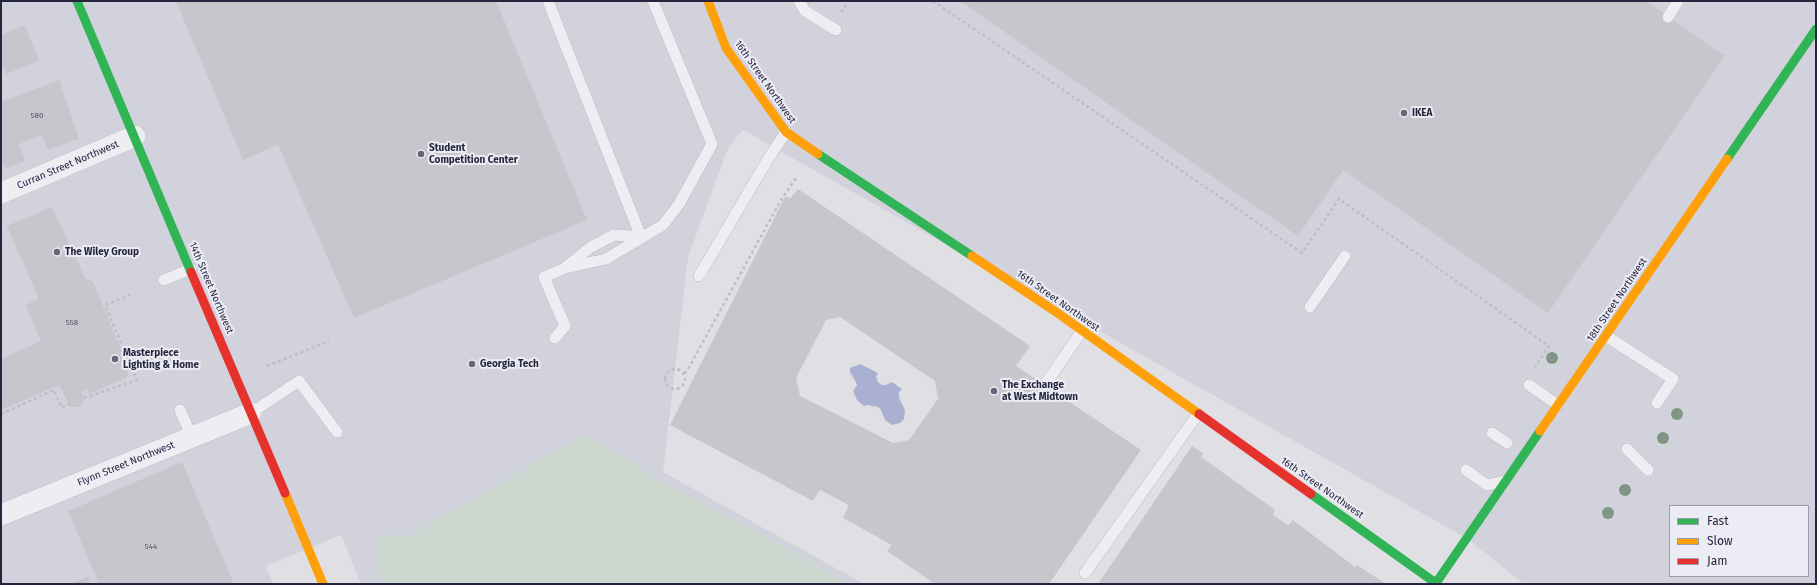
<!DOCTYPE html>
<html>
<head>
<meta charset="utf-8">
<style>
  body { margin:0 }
  #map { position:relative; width:1817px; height:585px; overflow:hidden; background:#dfdfe4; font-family:"Fira Sans",sans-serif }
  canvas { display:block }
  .frame { position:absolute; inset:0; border:2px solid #25253e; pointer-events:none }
  .legend { position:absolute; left:1669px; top:505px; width:140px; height:72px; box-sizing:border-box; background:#ececf5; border:1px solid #9c9cac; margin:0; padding:5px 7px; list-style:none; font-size:12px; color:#25253e }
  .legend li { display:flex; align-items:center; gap:8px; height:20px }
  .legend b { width:20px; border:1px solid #9c9cac }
</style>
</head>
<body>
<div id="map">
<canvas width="1817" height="585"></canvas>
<div class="frame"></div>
<ul class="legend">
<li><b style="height:5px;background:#30b455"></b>Fast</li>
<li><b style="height:5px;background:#ff9f0a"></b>Slow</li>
<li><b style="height:5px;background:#e5322d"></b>Jam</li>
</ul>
</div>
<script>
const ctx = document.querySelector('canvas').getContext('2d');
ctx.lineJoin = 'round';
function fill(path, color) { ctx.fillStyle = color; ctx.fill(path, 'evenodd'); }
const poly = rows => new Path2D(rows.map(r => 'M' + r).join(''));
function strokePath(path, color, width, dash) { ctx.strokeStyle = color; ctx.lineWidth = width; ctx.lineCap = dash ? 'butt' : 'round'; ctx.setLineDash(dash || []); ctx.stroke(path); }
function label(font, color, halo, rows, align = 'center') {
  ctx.font = font + ' "Fira Sans",sans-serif'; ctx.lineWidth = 4; ctx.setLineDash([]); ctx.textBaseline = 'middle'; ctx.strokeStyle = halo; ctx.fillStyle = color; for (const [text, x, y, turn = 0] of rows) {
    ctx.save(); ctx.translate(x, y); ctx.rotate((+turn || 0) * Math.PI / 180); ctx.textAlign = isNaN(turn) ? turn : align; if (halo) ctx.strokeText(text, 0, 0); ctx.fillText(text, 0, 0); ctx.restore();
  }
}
const built = poly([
  [1,1,1816,1,1816,584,1524,584,1468,539,743,130,728,148,688,257,663,472,864,584,361,584,341,535,266,566,273,584,1,584],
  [1670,506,1808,506,1808,576,1670,576]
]);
const green = poly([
  [585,434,656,478,851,584,384,584,374,557,378,554,374,542,383,536,400,534,404,539]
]);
const water = poly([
  [860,364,878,373,876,377,878,382,882,385,886,385,892,382,902,389,899,392,899,398,905,410,904,419,900,423,892,425,885,420,881,410,878,407,867,405,864,406,857,400,853,391,857,385,856,382,850,372,850,368]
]);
const building = poly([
  [176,1,496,1,587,220,354,318,279,147,277,145,243,160],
  [960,1,1646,1,1725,56,1548,313,1343,170,1298,236],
  [25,25,39,61,6,74,1,63,1,35],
  [59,80,79,139,48,150,42,135,19,144,25,161,5,169,1,160,1,102],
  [798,189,1030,346,1016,366,1141,450,1049,584,935,584,887,551,892,545,843,518,849,505,820,490,813,501,670,425,785,197,791,198],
  [840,317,935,381,938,399,909,440,893,443,800,396,796,378,826,320],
  [52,207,85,278,93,282,129,369,127,377,89,394,87,389,82,391,84,402,79,407,70,407,59,385,1,410,1,359,41,341,25,305,39,299,7,226],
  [1192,446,1203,453,1201,457,1275,510,1273,515,1288,525,1293,520,1355,567,1357,565,1386,584,1098,584],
  [182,462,234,584,99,584,68,511],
  [88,577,91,584,72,584]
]);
const path = poly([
  [933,1,1302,253,1339,199,1549,346,1535,367],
  [841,12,849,1],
  [267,366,329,341],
  '665 379a10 10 0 1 1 20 0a10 10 0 1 1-20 0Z',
  [684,373,687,371,781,200,796,178],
  [84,398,137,380,105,305,130,295],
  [1,414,54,390,62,408,69,404]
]);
const lane = poly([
  [548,1,641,237],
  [799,1,805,11,836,30],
  [1668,17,1678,1],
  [567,266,591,247,614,235,641,237],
  [699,276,768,159,786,132],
  [164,280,191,269],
  [1310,307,1345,256],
  [1606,336,1673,379,1657,403],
  [555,338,565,326,544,277,565,268,606,259,663,225,679,204,712,144,653,1],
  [1529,385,1558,405],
  [1044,386,1082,331],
  [180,410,192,437],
  [251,413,299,381,337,432],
  [1492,433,1507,443],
  [1627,449,1648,470],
  [1466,470,1487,485,1505,481],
  [1085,573,1198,414]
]);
const street = poly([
  [1,193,135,136],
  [1,515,251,413]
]);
const fast = poly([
  [77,1,191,272],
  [818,154,972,256],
  [1727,159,1816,29],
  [1311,494,1437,584],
  [1436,583,1540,431]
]);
const slow = poly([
  [708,1,726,48,786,132,818,154],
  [972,256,1059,314,1199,414],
  [1540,431,1727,159],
  [285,493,323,584]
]);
const jam = poly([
  [191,272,285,493],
  [1199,414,1311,494]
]);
const trees = [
  [1552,358],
  [1677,414],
  [1663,438],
  [1625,490],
  [1608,513]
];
const markers = [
  [1404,113,4,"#666678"],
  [421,154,4,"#666678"],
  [57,252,4,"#666678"],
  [115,359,4,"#666678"],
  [472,364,4,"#666678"],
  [994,391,4,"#666678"]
];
const numberNames = [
  ["580",37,116],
  ["558",72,323],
  ["544",151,547]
];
const streetNames = [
  ["16th Street Northwest",765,82,55],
  ["Curran Street Northwest",68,165,-23],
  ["14th Street Northwest",211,288,67],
  ["18th Street Northwest",1617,300,-56],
  ["16th Street Northwest",1058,301,35],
  ["Flynn Street Northwest",126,464,-22],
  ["16th Street Northwest",1322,488,35]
];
const poiNames = [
  ["IKEA",1412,113],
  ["Student",429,148],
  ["Competition Center",429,160],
  ["The Wiley Group",65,252],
  ["Masterpiece",123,353],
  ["Lighting & Home",123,365],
  ["Georgia Tech",480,364],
  ["The Exchange",1002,385],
  ["at West Midtown",1002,397]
];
fill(built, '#d2d2dd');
fill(green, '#ccd8d0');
fill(water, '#aab0d2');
fill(building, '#c6c6cc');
strokePath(lane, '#bcbcc2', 12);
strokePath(street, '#bcbcc2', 22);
strokePath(path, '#bebec5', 2.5, [3, 3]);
strokePath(lane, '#eeeef2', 11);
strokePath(street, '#eeeef2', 21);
strokePath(fast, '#30b455', 9);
strokePath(slow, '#ff9f0a', 9);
strokePath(jam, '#e5322d', 9);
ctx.fillStyle = '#809685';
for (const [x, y] of trees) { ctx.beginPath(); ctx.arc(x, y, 6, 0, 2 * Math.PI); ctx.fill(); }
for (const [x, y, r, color] of markers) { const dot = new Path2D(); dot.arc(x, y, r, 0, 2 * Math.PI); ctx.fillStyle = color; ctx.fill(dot); strokePath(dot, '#ececf5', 1.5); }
label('8px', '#4f4f63', null, numberNames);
label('10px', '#25253e', '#ececf5', streetNames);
label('bold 10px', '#25253e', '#ececf5', poiNames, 'left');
</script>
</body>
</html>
